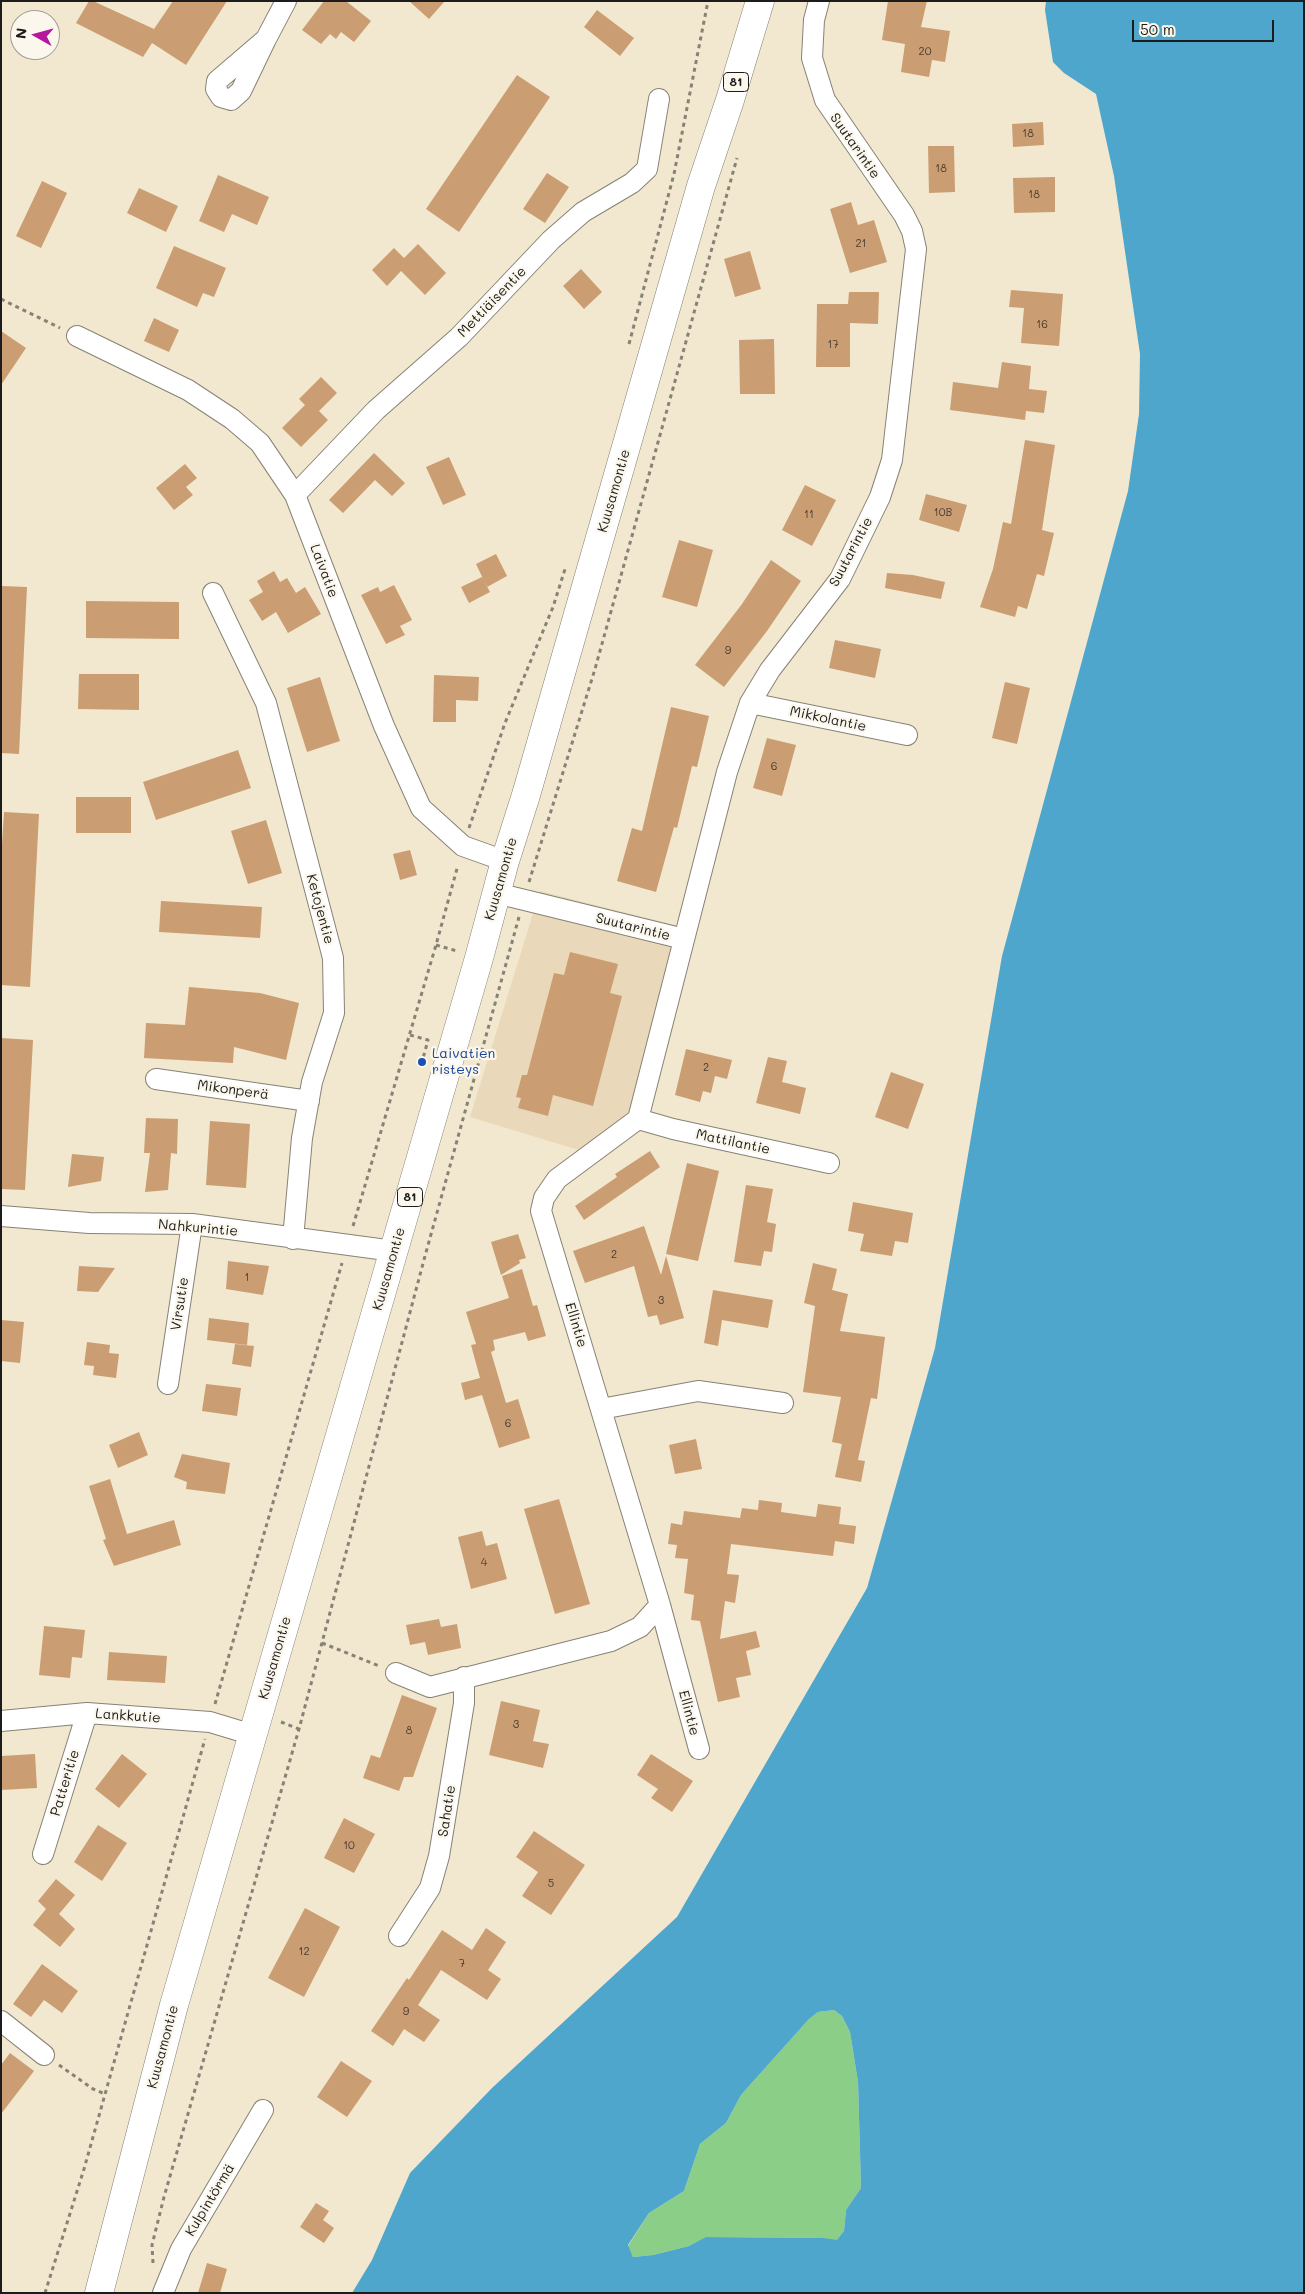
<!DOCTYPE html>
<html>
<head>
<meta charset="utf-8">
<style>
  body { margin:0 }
  #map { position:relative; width:1305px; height:2294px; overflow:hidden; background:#f2e8cf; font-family:Mali,sans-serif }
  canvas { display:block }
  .frame { position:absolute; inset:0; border:2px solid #1c1c1c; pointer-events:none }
  .north { position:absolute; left:10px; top:10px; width:50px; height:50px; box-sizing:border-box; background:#fbf7ec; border:1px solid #a29f99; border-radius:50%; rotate:277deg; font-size:14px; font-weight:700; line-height:20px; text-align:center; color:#1c1c1c }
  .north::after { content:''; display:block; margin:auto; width:18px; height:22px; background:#b5179e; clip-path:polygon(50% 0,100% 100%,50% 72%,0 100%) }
  .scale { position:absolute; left:1132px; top:20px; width:142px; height:22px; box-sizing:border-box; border:2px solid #1c1c1c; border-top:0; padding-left:6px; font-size:15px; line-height:18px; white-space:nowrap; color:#1c1c1c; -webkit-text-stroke:4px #fbf7ec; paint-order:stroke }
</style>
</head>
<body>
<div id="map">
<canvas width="1305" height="2294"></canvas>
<div class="frame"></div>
<div class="north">N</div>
<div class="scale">50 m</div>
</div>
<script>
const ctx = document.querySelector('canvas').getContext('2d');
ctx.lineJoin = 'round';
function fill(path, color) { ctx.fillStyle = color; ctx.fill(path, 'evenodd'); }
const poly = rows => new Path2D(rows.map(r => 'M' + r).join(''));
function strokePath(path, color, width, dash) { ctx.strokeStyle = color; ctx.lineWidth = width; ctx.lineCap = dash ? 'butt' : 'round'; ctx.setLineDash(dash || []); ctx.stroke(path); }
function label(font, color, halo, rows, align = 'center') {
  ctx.font = font + ' Mali,sans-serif'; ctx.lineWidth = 4.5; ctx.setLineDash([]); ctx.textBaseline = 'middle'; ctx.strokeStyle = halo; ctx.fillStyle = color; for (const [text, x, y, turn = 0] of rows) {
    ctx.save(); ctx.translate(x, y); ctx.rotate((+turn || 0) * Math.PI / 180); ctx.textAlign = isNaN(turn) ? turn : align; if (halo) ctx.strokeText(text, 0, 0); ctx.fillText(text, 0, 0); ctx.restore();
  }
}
const built = poly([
  [540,891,683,927,627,1127,595,1155,470,1117]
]);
const green = poly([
  [834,2010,842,2016,850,2032,858,2082,861,2188,846,2210,844,2231,837,2241,824,2238,707,2237,689,2246,653,2255,633,2257,628,2246,649,2213,684,2191,700,2144,726,2123,741,2095,809,2019,818,2012]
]);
const water = poly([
  [1046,1,1304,1,1304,2293,352,2293,372,2260,410,2173,492,2088,677,1917,867,1588,935,1348,1002,956,1128,491,1139,414,1140,354,1114,176,1096,94,1064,73,1053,62,1045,10],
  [834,2010,842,2016,850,2032,858,2082,861,2188,846,2210,844,2231,837,2240,824,2238,706,2237,689,2246,653,2255,633,2257,628,2245,649,2213,684,2191,700,2144,726,2123,741,2095,809,2019,818,2012]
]);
const building = poly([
  [89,1,93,1,154,29,173,1,227,1,186,65,152,43,143,57,76,23],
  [324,1,346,1,371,21,354,42,341,32,336,39,330,34,321,44,302,30],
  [409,1,445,1,429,19],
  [888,1,927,1,921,27,950,31,945,62,932,60,929,77,901,72,905,44,882,40],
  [597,10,634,38,620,56,584,27],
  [517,75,550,97,459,232,426,209],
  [1043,122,1044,145,1013,147,1012,124],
  [928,146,954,146,955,192,929,193],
  [547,173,569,187,545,223,523,209],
  [218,175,269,197,257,225,232,214,224,232,199,221],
  [1055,177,1055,212,1014,213,1013,178],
  [42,181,67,193,41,248,16,236],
  [139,188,178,206,166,232,127,213],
  [851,202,858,225,874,220,887,262,850,273,830,209],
  [418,244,446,273,425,295,401,271,387,286,372,270,394,248,404,258],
  [174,246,226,268,214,297,203,293,197,307,156,288],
  [750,251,761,289,735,297,724,259],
  [581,269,602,292,584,309,563,286],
  [1011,290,1063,294,1059,346,1021,343,1024,308,1009,307],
  [849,292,879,292,878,324,850,323,850,367,816,367,817,304,848,304],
  [154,318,179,330,169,352,144,341],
  [1,331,26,348,1,385],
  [774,339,775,394,740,394,739,340],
  [1002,362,1031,366,1029,389,1047,391,1044,413,1026,411,1025,420,950,410,953,382,998,388],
  [321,377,337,393,319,411,328,420,301,447,282,428,305,405,299,399],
  [1025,440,1055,445,1042,530,1054,533,1044,576,1037,574,1027,609,1018,606,1015,617,980,607,993,569,1003,522,1011,524],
  [374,453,405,483,392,496,375,480,343,513,329,500],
  [449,457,466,495,443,505,426,467],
  [185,464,197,478,186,487,193,495,174,510,156,488],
  [805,485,836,500,812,546,782,530],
  [926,494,967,505,959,532,919,520],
  [679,540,713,550,697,607,662,597],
  [496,554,507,576,487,587,476,564],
  [771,560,801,581,767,631,724,687,695,665,742,604],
  [274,571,280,582,287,578,296,593,305,587,321,614,288,633,276,612,262,621,249,600,263,592,257,581],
  [887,573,913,575,945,582,941,599,885,588],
  [482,577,490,592,469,603,461,587],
  [394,585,412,620,400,626,405,635,386,644,361,595,378,587,380,592],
  [1,586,27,587,19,754,1,753],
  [86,601,179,602,179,639,86,638],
  [835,640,881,649,875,678,829,668],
  [79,674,139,674,139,710,78,709],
  [434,675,479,677,478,701,456,700,456,722,433,722],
  [320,677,340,741,307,752,287,688],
  [1005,682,1030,688,1017,744,992,738],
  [671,707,709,716,697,767,692,766,677,828,674,827,656,892,617,881,632,828,642,831],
  [767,738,796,745,782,796,753,788],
  [238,750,251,788,156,820,143,782],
  [76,797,131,797,131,833,76,833],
  [4,812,39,814,30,987,1,985,1,860],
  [266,820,282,873,248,884,231,831],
  [410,850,417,875,400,880,393,854],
  [161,901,262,907,260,938,159,932],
  [570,952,618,964,610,993,622,996,593,1106,553,1095,548,1116,518,1108,521,1098,516,1097,522,1075,527,1075,554,973,564,975],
  [189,987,260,993,299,1003,286,1060,234,1047,233,1063,144,1058,146,1023,185,1025],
  [1,1038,33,1040,25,1190,1,1189],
  [686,1049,732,1060,727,1079,715,1076,711,1093,703,1091,700,1102,675,1095],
  [768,1057,787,1061,782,1082,806,1088,800,1114,756,1103],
  [891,1072,924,1084,908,1129,875,1117],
  [146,1118,178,1119,177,1154,171,1153,168,1190,145,1192,150,1153,144,1153],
  [210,1121,250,1124,246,1188,206,1185],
  [650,1151,660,1167,584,1220,575,1206,617,1177,615,1174],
  [72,1154,104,1157,101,1181,68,1187],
  [687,1163,719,1171,698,1261,666,1254],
  [746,1185,773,1189,767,1222,776,1224,772,1252,764,1251,761,1266,734,1262],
  [853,1202,913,1213,908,1243,895,1241,892,1256,860,1251,864,1234,848,1231],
  [644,1226,661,1275,666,1256,684,1318,660,1325,657,1315,648,1317,634,1266,585,1283,573,1251],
  [518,1234,526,1258,519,1260,520,1263,501,1275,491,1242],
  [228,1261,269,1266,263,1295,226,1289],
  [813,1263,837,1269,832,1290,848,1294,840,1331,885,1337,877,1399,871,1398,858,1460,865,1461,861,1482,835,1477,842,1444,832,1442,841,1397,803,1392,815,1306,804,1303],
  [79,1266,115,1268,98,1292,77,1291],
  [522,1269,533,1306,537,1305,546,1336,528,1341,525,1332,493,1340,495,1350,491,1352,506,1403,518,1399,530,1438,499,1448,482,1395,465,1400,461,1383,480,1378,471,1345,476,1344,466,1312,509,1298,502,1276],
  [713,1290,773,1300,768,1328,722,1320,718,1346,704,1343],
  [209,1318,249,1323,247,1345,207,1340],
  [1,1320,24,1322,20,1363,1,1361],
  [87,1342,110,1345,109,1353,119,1354,116,1378,93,1375,94,1366,84,1365],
  [235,1344,254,1346,251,1367,232,1364],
  [206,1384,241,1388,237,1416,202,1411],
  [139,1432,148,1455,118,1468,109,1445],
  [696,1439,702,1469,675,1474,669,1445],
  [182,1454,230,1463,225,1494,186,1489,187,1482,174,1477],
  [110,1479,127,1534,174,1520,181,1545,114,1566,103,1540,106,1539,89,1486],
  [559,1499,590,1604,555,1614,524,1509],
  [759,1500,782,1503,781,1512,816,1517,818,1504,841,1507,839,1524,856,1526,854,1544,835,1541,833,1556,731,1544,727,1574,739,1575,735,1603,725,1601,720,1639,756,1631,760,1647,746,1651,751,1675,736,1678,740,1697,718,1702,700,1621,691,1620,694,1595,684,1593,688,1559,675,1558,677,1545,668,1544,671,1523,682,1525,684,1511,740,1518,742,1508,758,1510],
  [482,1531,486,1546,497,1543,507,1579,471,1589,458,1537],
  [439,1619,441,1627,457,1624,461,1648,428,1655,425,1642,410,1645,406,1625],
  [44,1626,85,1630,82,1658,72,1657,70,1678,39,1675],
  [109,1652,167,1656,165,1683,107,1680],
  [402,1695,437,1708,413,1777,404,1777,399,1791,363,1778,371,1755,380,1758],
  [501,1701,540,1710,533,1741,549,1744,543,1768,489,1755],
  [35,1754,37,1788,1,1790,1,1756],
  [122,1754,147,1774,119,1808,95,1789],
  [651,1754,693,1781,672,1812,651,1798,658,1789,637,1775],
  [344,1818,375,1834,354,1873,324,1858],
  [98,1825,127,1843,102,1881,74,1862],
  [534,1831,585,1865,551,1915,522,1896,538,1872,516,1857],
  [56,1879,75,1895,59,1914,75,1929,60,1947,33,1925,46,1909,38,1901],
  [305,1908,340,1927,304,1997,268,1978],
  [486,1928,506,1942,488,1970,501,1979,487,2000,441,1970,418,2005,440,2020,424,2042,404,2029,393,2046,371,2031,407,1978,409,1980,442,1930,472,1950],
  [42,1964,78,1991,62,2013,44,2000,31,2017,13,2004],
  [10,2053,34,2071,1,2114,1,2065],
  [341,2061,372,2081,347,2117,317,2097],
  [316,2203,329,2211,323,2220,334,2228,324,2243,300,2227],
  [207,2263,227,2269,220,2293,198,2293]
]);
const path = poly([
  [1,299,60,328],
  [629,344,674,174,708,1],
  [469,828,505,723,553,607,566,566],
  [529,882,595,669,737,158],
  [436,945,457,951],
  [410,1035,428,1040,422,1062],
  [353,1226,436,945,458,865],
  [322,1643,379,1666],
  [215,1704,342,1263],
  [281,1722,299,1729],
  [59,2065,93,2089,105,2094],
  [153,2263,152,2245,164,2197,299,1729,425,1256,519,917],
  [45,2293,84,2169,205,1739]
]);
const street = poly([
  [266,39,217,81,216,89,221,97,231,100,241,91,266,39,286,1],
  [77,336,188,390,232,419,260,443,295,495,384,726,421,808,463,846,505,861],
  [295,495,376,410,459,337,551,240,583,212,632,183,647,169,659,99],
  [213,593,266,703,333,958,334,1013,312,1082,302,1138,293,1239],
  [750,703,907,735],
  [496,893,684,939],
  [156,1079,309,1101],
  [638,1119,673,1129,829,1163],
  [1,1216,89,1223,192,1224,394,1251],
  [168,1384,192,1224],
  [601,1409,698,1391,783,1403],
  [396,1673,430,1687,611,1641,640,1627,660,1605],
  [1,1721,87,1713,210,1722,253,1735],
  [699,1749,660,1605,541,1211,544,1198,557,1179,638,1119,727,772,750,703,770,670,840,579,880,497,892,460,916,249,912,231,904,215,825,100,812,58,814,20,819,1],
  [43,1854,87,1713],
  [399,1936,430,1888,439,1856,464,1703,464,1677],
  [1,2021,44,2055],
  [163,2293,181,2249,263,2110]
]);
const primary = poly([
  [99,2293,174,2005,479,958,505,861,526,795,701,186,730,100,760,1]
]);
const markers = [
  [422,1062,5,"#1a4fb4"]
];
const numberNames = [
  ["20",925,52],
  ["18",1028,134],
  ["18",941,169],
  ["18",1034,195],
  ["21",861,244],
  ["16",1042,325],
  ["17",833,345],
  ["10B",943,513],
  ["11",809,515],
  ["9",728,651],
  ["6",774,767],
  ["2",706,1068],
  ["2",614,1255],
  ["1",247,1278],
  ["3",661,1301],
  ["6",508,1424],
  ["4",484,1563],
  ["3",516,1725],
  ["8",409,1731],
  ["10",349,1846],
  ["5",551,1884],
  ["12",304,1952],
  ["7",462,1964],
  ["9",406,2012]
];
const shields = [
  [736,82,25],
  [410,1197,25]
];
const shieldNames = [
  ["81",736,82],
  ["81",410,1197]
];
const streetNames = [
  ["Suutarintie",855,146,55],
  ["Mettiäisentie",492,302,-46],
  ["Kuusamontie",614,491,-74],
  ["Suutarintie",851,552,-62],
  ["Laivatie",324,571,69],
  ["Mikkolantie",828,719,12],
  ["Kuusamontie",501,879,-74],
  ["Ketojentie",320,909,75],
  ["Suutarintie",633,927,14],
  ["Mikonperä",233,1090,8],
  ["Mattilantie",733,1142,12],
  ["Nahkurintie",198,1228,5],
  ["Kuusamontie",389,1269,-74],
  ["Virsutie",180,1304,-81],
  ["Ellintie",576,1325,73],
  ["Kuusamontie",275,1658,-74],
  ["Ellintie",689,1713,75],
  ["Lankkutie",128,1716,4],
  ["Patteritie",65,1783,-73],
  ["Sahatie",447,1811,-81],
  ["Kuusamontie",163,2047,-75],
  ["Kulpintörmä",210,2200,-59]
];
const transitNames = [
  ["Laivatien",432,1054],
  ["risteys",432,1070]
];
fill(built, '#e9d9ba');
fill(green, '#8ace87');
fill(water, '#4fa6cc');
fill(building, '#cb9d72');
strokePath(street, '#878276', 22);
strokePath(primary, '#878276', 29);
strokePath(path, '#878276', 3, [4, 4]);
strokePath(street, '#fff', 20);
strokePath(primary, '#fff', 28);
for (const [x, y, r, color] of markers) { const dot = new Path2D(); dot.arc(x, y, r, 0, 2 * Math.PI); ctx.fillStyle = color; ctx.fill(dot); strokePath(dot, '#fbf7ec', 2); }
label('11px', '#483c32', null, numberNames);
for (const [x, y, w] of shields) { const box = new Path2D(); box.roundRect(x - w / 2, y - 9.5, w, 19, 4); ctx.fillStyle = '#fbf7ec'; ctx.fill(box); strokePath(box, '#1c1c1c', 1); }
label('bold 12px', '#1c1c1c', null, shieldNames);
label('14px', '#1c1c1c', '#fbf7ec', streetNames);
label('14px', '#164399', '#fbf7ec', transitNames, 'left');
</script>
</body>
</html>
